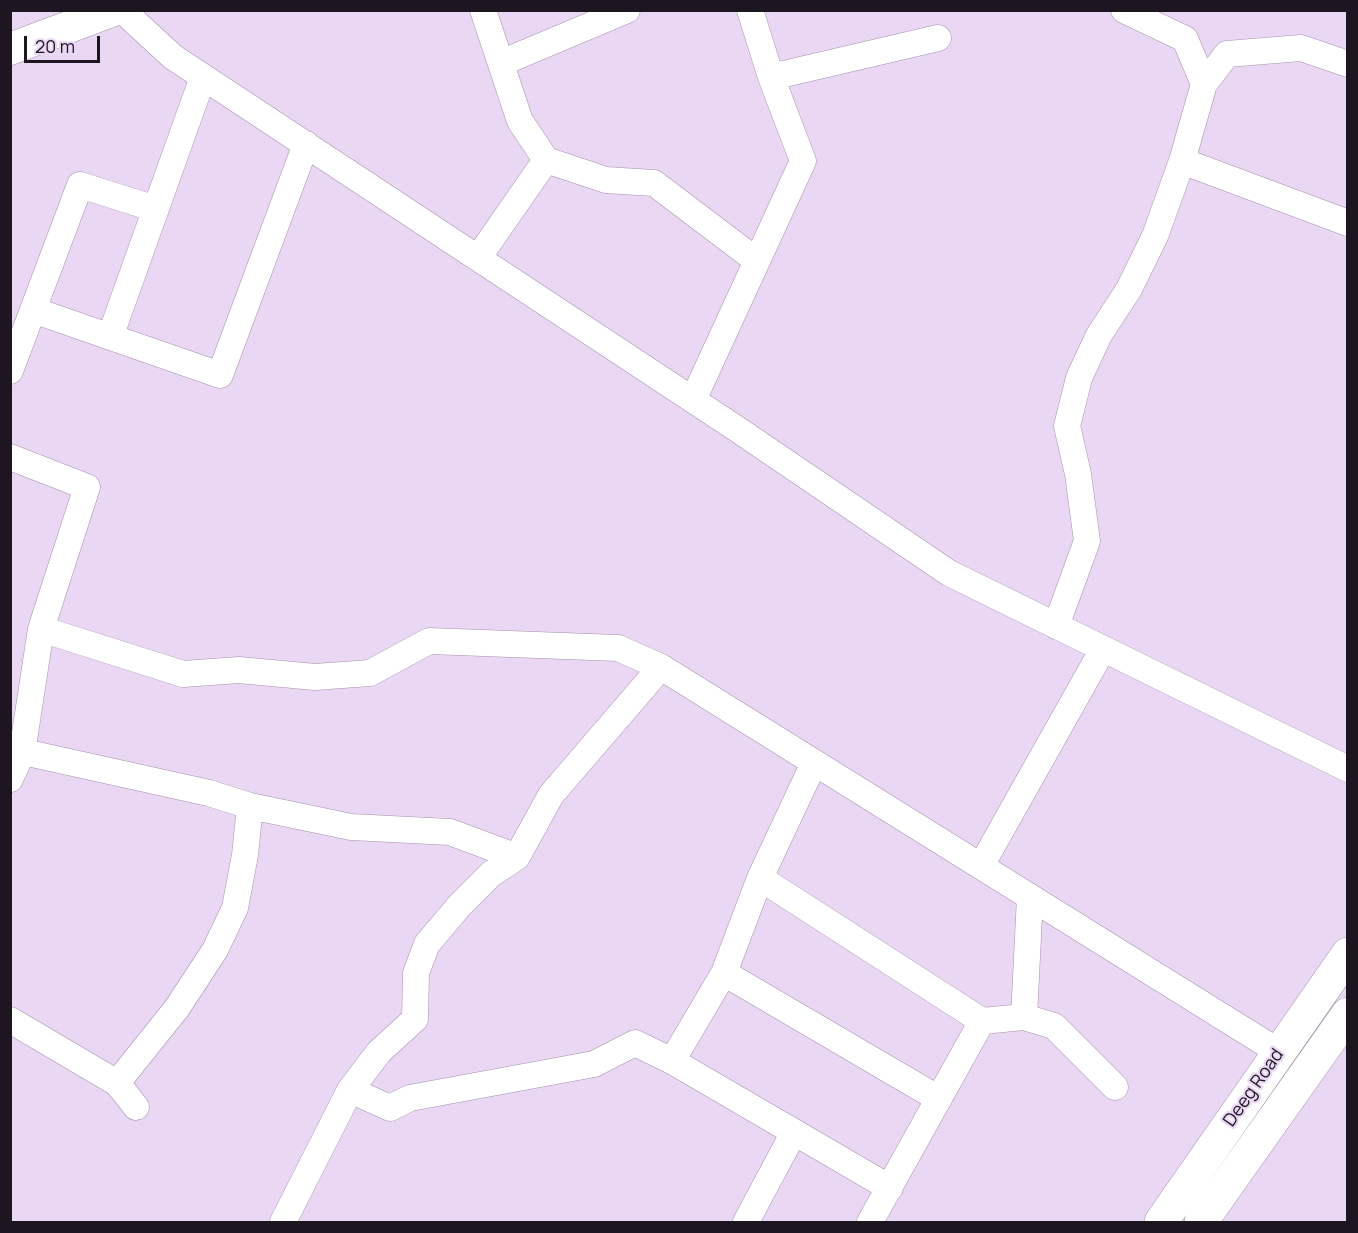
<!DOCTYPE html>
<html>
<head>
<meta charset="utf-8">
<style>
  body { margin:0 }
  #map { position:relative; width:1358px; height:1233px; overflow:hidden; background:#ead7f4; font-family:Manrope,sans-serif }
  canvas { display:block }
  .frame { position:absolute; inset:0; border:12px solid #1d1620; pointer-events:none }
  .scale { position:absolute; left:24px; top:36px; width:76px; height:27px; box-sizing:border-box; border:3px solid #1d1620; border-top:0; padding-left:8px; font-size:18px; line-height:21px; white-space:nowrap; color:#1d1620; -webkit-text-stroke:4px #ead7f4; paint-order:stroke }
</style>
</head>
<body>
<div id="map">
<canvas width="1358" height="1233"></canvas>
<div class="frame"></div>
<div class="scale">20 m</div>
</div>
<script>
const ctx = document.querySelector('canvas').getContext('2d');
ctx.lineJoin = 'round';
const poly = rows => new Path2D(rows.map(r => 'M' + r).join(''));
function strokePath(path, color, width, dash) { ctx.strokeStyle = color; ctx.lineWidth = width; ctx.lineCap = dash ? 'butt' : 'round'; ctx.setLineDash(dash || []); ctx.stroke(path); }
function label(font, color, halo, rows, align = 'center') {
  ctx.font = font + ' Manrope,sans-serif'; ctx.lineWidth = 4.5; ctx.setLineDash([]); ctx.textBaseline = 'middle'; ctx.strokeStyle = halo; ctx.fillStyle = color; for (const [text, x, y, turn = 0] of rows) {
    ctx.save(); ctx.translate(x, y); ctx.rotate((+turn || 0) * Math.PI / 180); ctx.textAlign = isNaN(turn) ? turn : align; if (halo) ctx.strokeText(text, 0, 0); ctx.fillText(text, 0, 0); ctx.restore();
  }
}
const minor = poly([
  [122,10,173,57,737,429,949,573,1348,769],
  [483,10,520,121,546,160,606,180,654,183,757,261],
  [501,63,627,10],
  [771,77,938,38],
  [1204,84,1227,54,1301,48,1348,64],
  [1182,161,1348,223],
  [478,258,546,160],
  [33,310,220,375,306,144],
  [110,337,203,77],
  [10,371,80,185,156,209],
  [693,400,803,161,771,77,750,10],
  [10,457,87,487,41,629,22,753,10,779],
  [1056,626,1087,541,1078,474,1067,426,1079,378,1099,335,1129,289,1155,236,1182,161,1204,84,1185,39,1124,10],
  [41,629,183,674,239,670,315,677,370,673,429,641,618,648,661,667,1279,1052],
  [10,749,209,793,250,806,351,827,450,832,517,857],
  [981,866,1103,649],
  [760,878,982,1021,1024,1017,1030,897],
  [724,973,760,878,814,763],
  [1024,1017,1054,1026,1115,1087],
  [10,1020,117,1083,136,1107],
  [117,1083,177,1008,215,950,235,908,245,855,250,806],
  [350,1090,390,1108,410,1098,594,1064,635,1043,672,1061],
  [890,1188,672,1061,724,973,939,1099],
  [283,1222,350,1090,379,1052,415,1019,416,973,427,944,460,905,491,874,517,857,551,795,661,667],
  [746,1222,794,1132],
  [870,1222,982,1021]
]);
const tertiary = poly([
  [10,49,114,10]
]);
const primary = poly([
  [1161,1222,1348,954],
  [1201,1222,1348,1014]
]);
const streetNames = [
  ["Deeg Road",1254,1088,-55]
];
strokePath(minor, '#a492ac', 27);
strokePath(tertiary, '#a492ac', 33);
strokePath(primary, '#a492ac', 34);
strokePath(minor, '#fff', 26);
strokePath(tertiary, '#fff', 32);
strokePath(primary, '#fff', 33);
label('18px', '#1d1620', '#ead7f4', streetNames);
</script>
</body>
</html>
